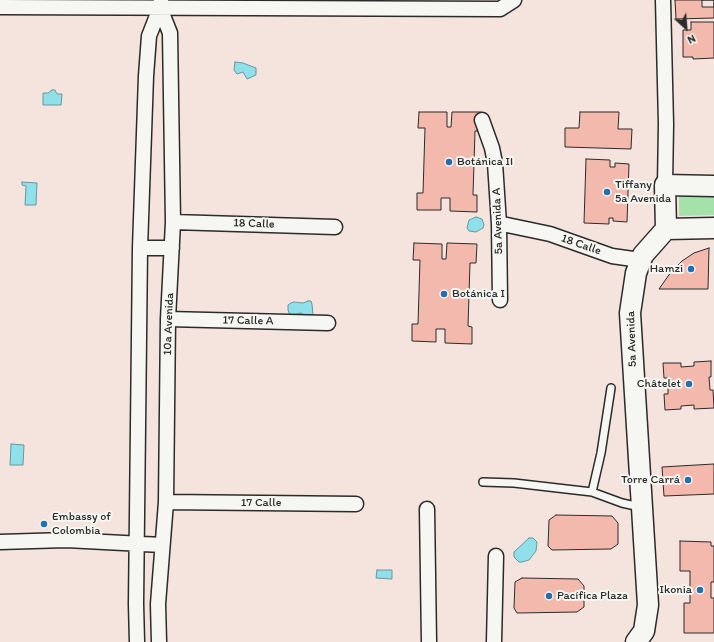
<!DOCTYPE html>
<html>
<head>
<meta charset="utf-8">
<style>
  body { margin:0 }
  #map { position:relative; width:714px; height:642px; overflow:hidden; background:#f5e4dd; font-family:Itim,sans-serif }
  canvas { display:block }
  .north { position:absolute; left:666px; top:8px; width:40px; height:40px; -webkit-text-stroke:3px #f6f6f2; paint-order:stroke; rotate:154deg; font-size:11px; font-weight:700; line-height:16px; text-align:center; color:#2b2b2b }
  .north::after { content:''; display:block; margin:auto; width:14px; height:18px; background:#2b2b2b; clip-path:polygon(50% 0,100% 100%,50% 72%,0 100%) }
</style>
</head>
<body>
<div id="map">
<canvas width="714" height="642"></canvas>
<div class="north">N</div>
</div>
<script>
const ctx = document.querySelector('canvas').getContext('2d');
ctx.lineJoin = 'round';
function fill(path, color) { ctx.fillStyle = color; ctx.fill(path, 'evenodd'); }
const poly = rows => new Path2D(rows.map(r => 'M' + r).join(''));
function strokePath(path, color, width, dash) { ctx.strokeStyle = color; ctx.lineWidth = width; ctx.lineCap = dash ? 'butt' : 'round'; ctx.setLineDash(dash || []); ctx.stroke(path); }
function label(font, color, halo, rows, align = 'center') {
  ctx.font = font + ' Itim,sans-serif'; ctx.lineWidth = 4; ctx.setLineDash([]); ctx.textBaseline = 'middle'; ctx.strokeStyle = halo; ctx.fillStyle = color; for (const [text, x, y, turn = 0] of rows) {
    ctx.save(); ctx.translate(x, y); ctx.rotate((+turn || 0) * Math.PI / 180); ctx.textAlign = isNaN(turn) ? turn : align; if (halo) ctx.strokeText(text, 0, 0); ctx.fillText(text, 0, 0); ctx.restore();
  }
}
const green = poly([
  [679,197,714,197,714,215,679,216]
]);
const water = poly([
  [235,62,243,63,256,68,256,75,247,79,243,72,237,74,234,70,235,62],
  [52,90,55,90,57,94,62,94,61,105,43,105,43,93,48,93,52,90],
  [22,182,37,183,36,205,25,205,26,186,22,185,22,182],
  [476,217,482,219,484,225,483,228,476,232,469,231,467,228,469,220,476,217],
  [308,301,311,301,312,304,313,315,312,317,307,317,301,313,292,315,289,313,288,310,288,305,291,303,294,302,303,303,308,301],
  [11,444,24,445,23,465,10,465,11,444],
  [529,538,533,538,537,542,536,551,529,560,522,562,519,562,514,557,514,552,529,538],
  [377,570,392,570,392,579,376,578,377,570]
]);
const building = poly([
  [675,0,714,0,714,18,676,19,675,0],
  [702,0,714,0,714,7,702,7,702,0],
  [691,22,714,22,714,58,693,59,693,57,683,57,683,30,691,30,691,22],
  [419,112,447,112,447,127,451,127,452,112,481,112,481,131,475,131,473,195,477,195,477,212,450,211,450,198,441,198,441,210,417,210,417,193,423,193,425,128,418,128,419,112],
  [580,112,619,112,618,129,632,129,631,149,565,147,565,128,579,128,580,112],
  [586,159,610,160,610,167,615,167,615,163,629,164,627,222,613,221,613,218,609,218,609,224,584,223,586,159],
  [414,243,442,244,442,259,446,259,447,243,477,244,476,263,470,263,468,326,472,327,472,344,445,343,445,329,436,329,436,342,412,341,412,324,418,324,420,260,413,260,414,243],
  [709,248,708,289,659,289,671,272,682,261,694,253,709,248],
  [711,361,711,377,709,377,710,390,713,390,714,408,694,409,694,405,681,406,681,409,665,410,664,394,668,394,668,378,664,378,663,363,681,363,681,367,694,366,694,362,711,361],
  [714,464,714,494,664,496,662,467,714,464],
  [556,515,612,516,618,523,618,544,611,549,552,550,548,546,549,520,556,515],
  [680,541,711,542,711,546,714,546,714,582,711,582,711,598,714,598,714,633,684,633,684,603,690,603,690,571,680,571,680,541],
  [522,578,578,579,584,586,584,607,577,612,517,613,514,608,515,582,522,578]
]);
const lane = poly([
  [483,482,514,483,592,492,622,503,640,507],
  [592,492,601,453,611,388]
]);
const street = poly([
  [663,0,666,124,665,185],
  [0,7,500,9,514,0],
  [482,120,492,148,495,163,499,224,500,300],
  [173,222,335,227],
  [499,224,507,225,550,234,612,256,640,260],
  [140,248,172,248],
  [168,319,328,323],
  [166,502,356,504],
  [427,509,429,642],
  [0,542,66,540,162,545],
  [137,642,136,604,140,248,146,76,149,36,160,8,161,0],
  [159,642,158,604,166,502,168,319,173,222,170,33,160,8],
  [494,642,496,556]
]);
const secondary = poly([
  [666,229,714,228],
  [636,642,644,631,648,605,630,313,636,273,643,255,666,229,665,185,714,186]
]);
const markers = [
  [449,162,4,"#1f6fb2"],
  [607,192,4,"#1f6fb2"],
  [691,269,4,"#1f6fb2"],
  [444,294,4,"#1f6fb2"],
  [689,384,4,"#1f6fb2"],
  [688,480,4,"#1f6fb2"],
  [44,524,4,"#1f6fb2"],
  [700,590,4,"#1f6fb2"],
  [549,596,4,"#1f6fb2"]
];
const poiNames = [
  ["Botánica II",457,162],
  ["Tiffany",615,185],
  ["5a Avenida",615,199],
  ["Hamzi",683,269,"right"],
  ["Botánica I",452,294],
  ["Châtelet",681,384,"right"],
  ["Torre Carrá",680,480,"right"],
  ["Embassy of",52,517],
  ["Colombia",52,531],
  ["Ikonia",692,590,"right"],
  ["Pacífica Plaza",557,596]
];
const streetNames = [
  ["5a Avenida A",498,221,-92],
  ["18 Calle",254,224,2],
  ["18 Calle",581,245,19],
  ["17 Calle A",248,321,1],
  ["10a Avenida",169,324,-88],
  ["5a Avenida",632,339,-92],
  ["17 Calle",261,503]
];
fill(green, '#a4e2a9');
fill(water, '#8fe0eb');
strokePath(water, '#67989e', 1);
fill(building, '#f3b9ad');
strokePath(building, '#2b2b2b', 1);
strokePath(lane, '#2b2b2b', 10);
strokePath(street, '#2b2b2b', 17);
strokePath(secondary, '#2b2b2b', 23);
strokePath(lane, '#f6f6f2', 7);
strokePath(street, '#f6f6f2', 14);
strokePath(secondary, '#f6f6f2', 20);
for (const [x, y, r, color] of markers) { const dot = new Path2D(); dot.arc(x, y, r, 0, 2 * Math.PI); ctx.fillStyle = color; ctx.fill(dot); strokePath(dot, '#f6f6f2', 1.5); }
label('12px', '#2b2b2b', '#f6f6f2', poiNames, 'left');
label('12px', '#2b2b2b', '#f6f6f2', streetNames);
</script>
</body>
</html>
